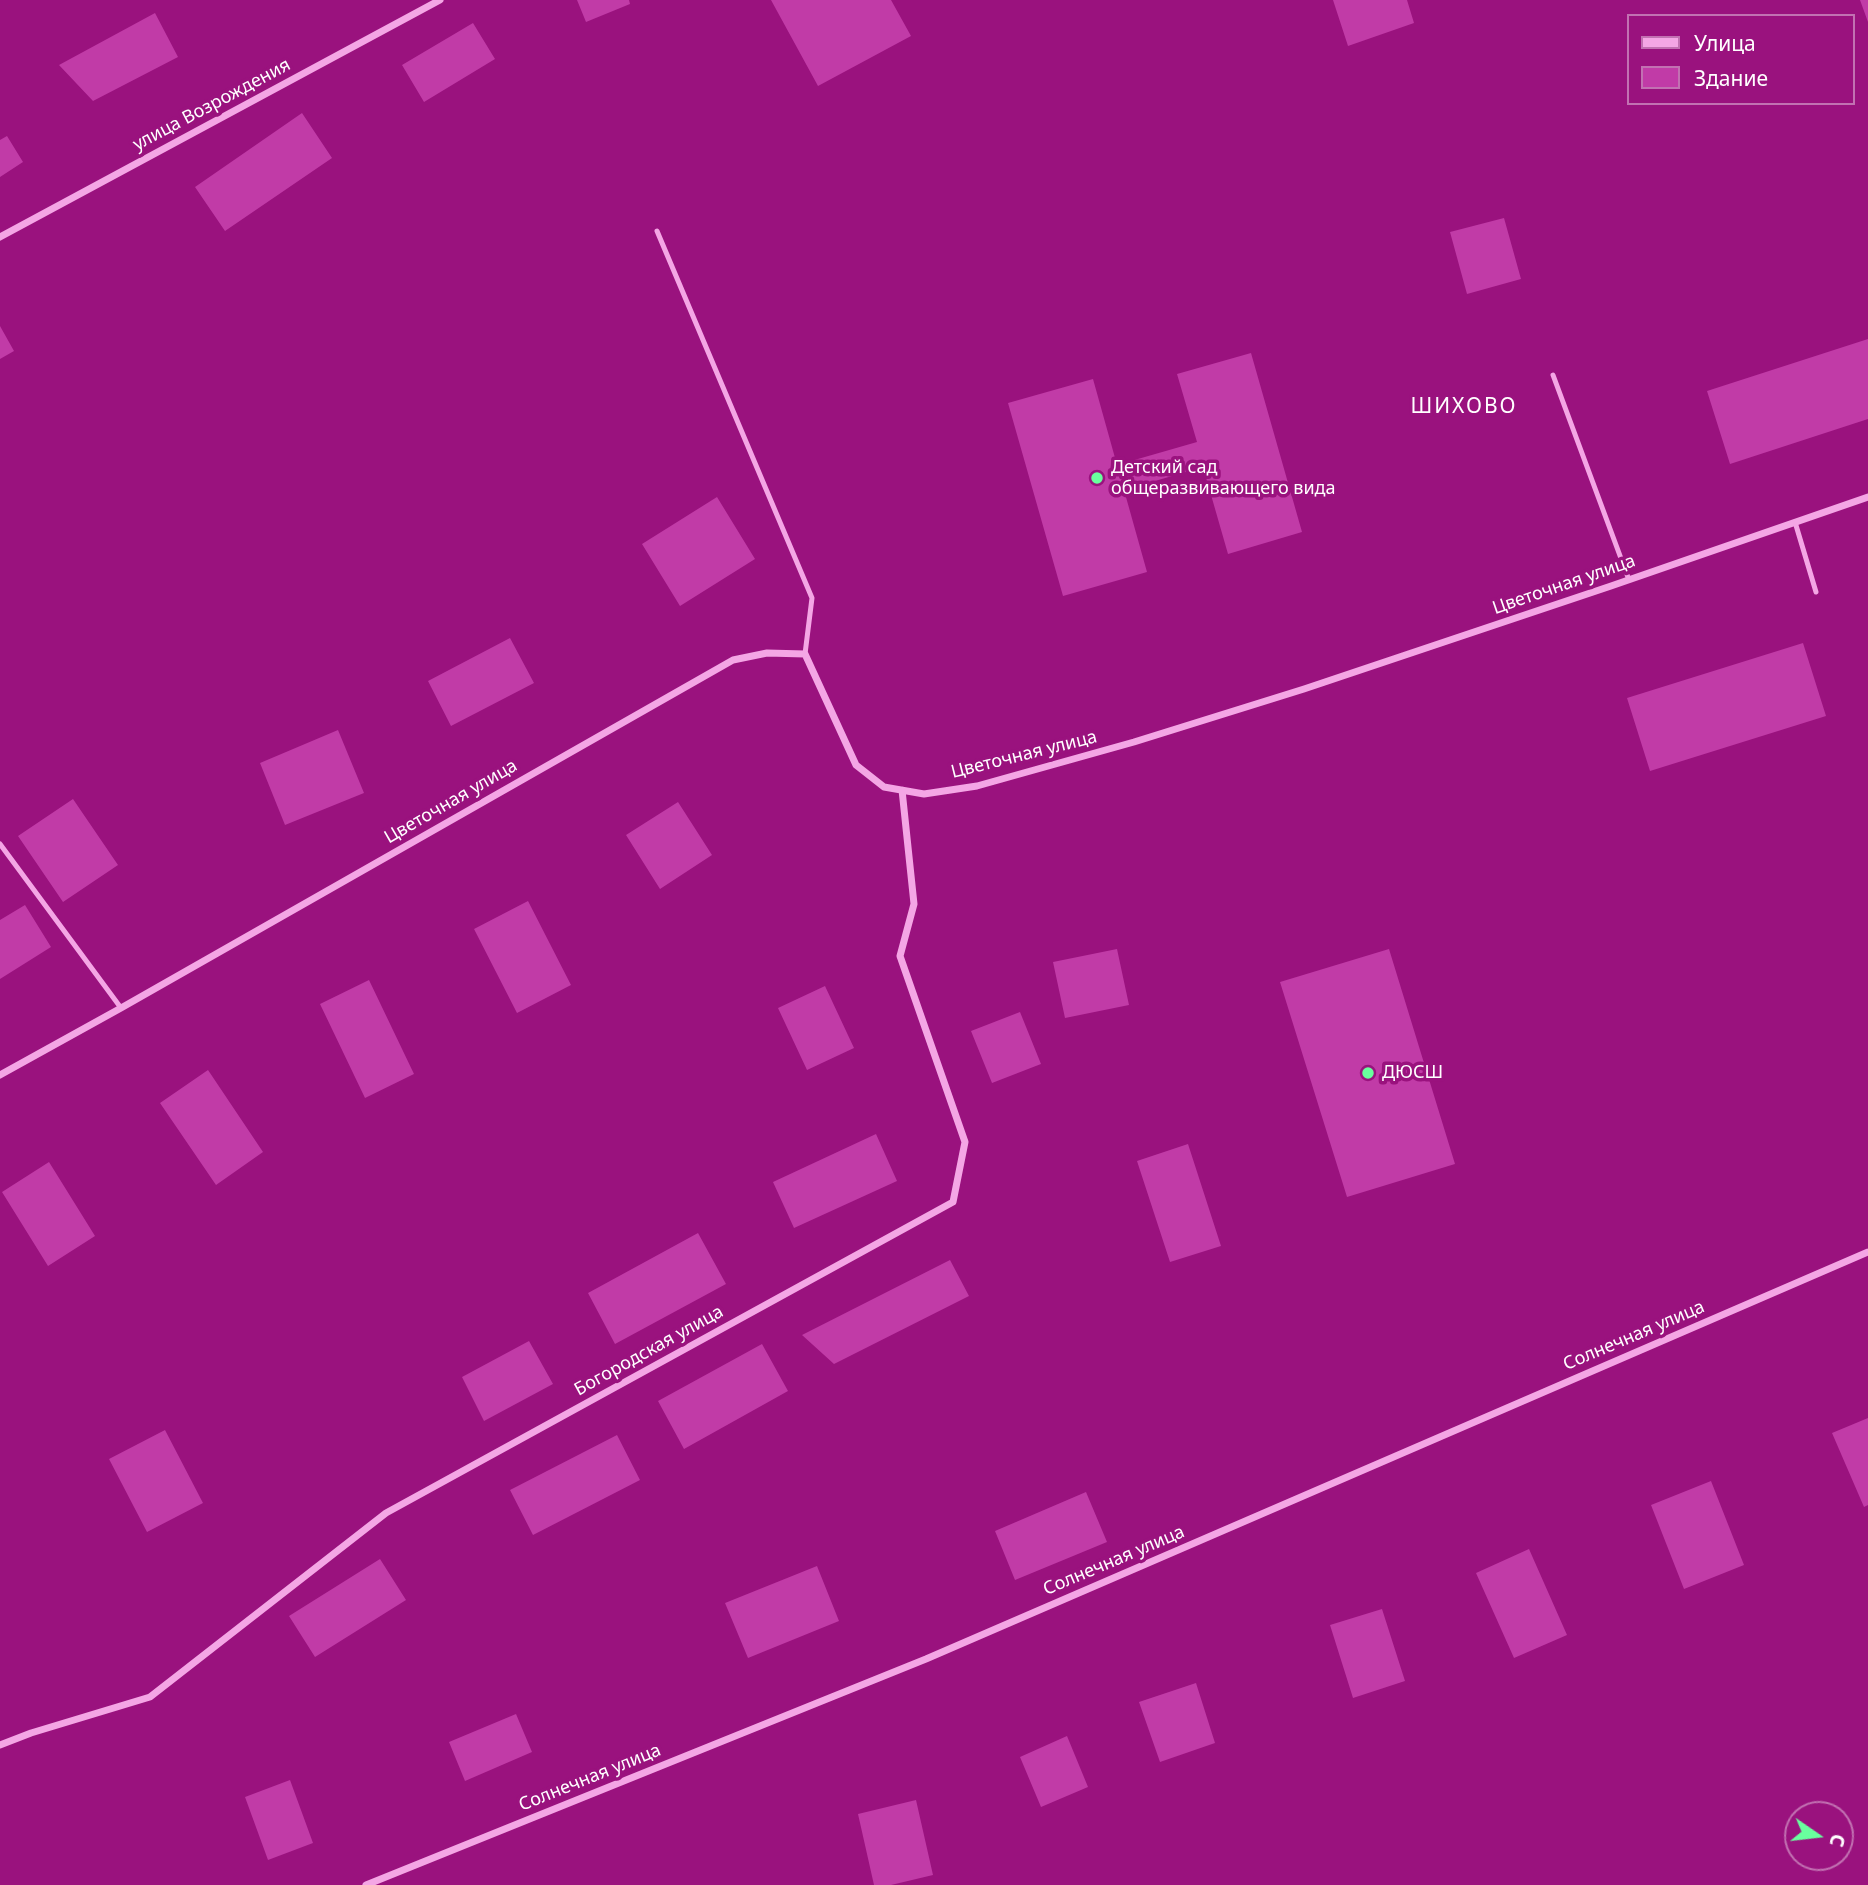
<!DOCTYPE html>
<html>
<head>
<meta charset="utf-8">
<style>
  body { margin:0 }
  #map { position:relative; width:1868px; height:1885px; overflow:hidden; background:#9a127e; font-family:"Noto Sans",sans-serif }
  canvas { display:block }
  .legend { position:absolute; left:1627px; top:14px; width:228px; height:91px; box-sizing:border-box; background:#9a127e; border:2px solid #c271b2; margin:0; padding:9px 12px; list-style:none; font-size:21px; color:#fff }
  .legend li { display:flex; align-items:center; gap:14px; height:35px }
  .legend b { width:35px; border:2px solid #c271b2 }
  .north { position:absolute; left:1784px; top:1801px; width:70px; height:70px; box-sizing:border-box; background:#9a127e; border:2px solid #c271b2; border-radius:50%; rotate:104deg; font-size:19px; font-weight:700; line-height:28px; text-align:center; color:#fff }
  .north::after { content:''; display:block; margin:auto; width:24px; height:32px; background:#69ff9e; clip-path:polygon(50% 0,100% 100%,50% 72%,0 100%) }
</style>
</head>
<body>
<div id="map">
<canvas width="1868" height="1885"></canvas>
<ul class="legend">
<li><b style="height:9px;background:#f4a6e5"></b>Улица</li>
<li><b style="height:19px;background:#c13ba7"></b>Здание</li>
</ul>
<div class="north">С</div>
</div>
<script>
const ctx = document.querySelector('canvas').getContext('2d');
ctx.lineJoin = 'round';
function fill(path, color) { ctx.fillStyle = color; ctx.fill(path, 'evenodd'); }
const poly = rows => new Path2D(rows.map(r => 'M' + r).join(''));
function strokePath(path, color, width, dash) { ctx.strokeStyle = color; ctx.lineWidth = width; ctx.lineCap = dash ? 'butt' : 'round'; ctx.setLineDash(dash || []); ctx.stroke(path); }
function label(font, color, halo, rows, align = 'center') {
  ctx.font = font + ' "Noto Sans",sans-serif'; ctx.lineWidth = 7; ctx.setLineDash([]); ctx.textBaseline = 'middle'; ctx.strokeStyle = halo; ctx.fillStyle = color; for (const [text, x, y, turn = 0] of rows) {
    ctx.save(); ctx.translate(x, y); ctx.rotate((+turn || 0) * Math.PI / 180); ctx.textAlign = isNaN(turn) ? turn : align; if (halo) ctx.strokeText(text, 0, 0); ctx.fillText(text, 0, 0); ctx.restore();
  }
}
const building = poly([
  [577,0,629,0,630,4,586,22],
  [771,0,891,0,911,36,818,86],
  [1333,0,1407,0,1414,23,1348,46],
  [1860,0,1868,0,1868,22],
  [155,13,178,57,93,101,59,65],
  [473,23,495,59,424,102,402,65],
  [302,113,332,158,225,231,195,187],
  [7,136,23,162,0,177,0,140],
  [1504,218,1521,279,1467,294,1450,232],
  [0,326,14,351,0,359],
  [1868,339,1868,419,1730,464,1707,391],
  [1251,353,1302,532,1228,554,1203,467,1124,490,1147,572,1063,596,1008,403,1093,379,1117,465,1197,442,1177,374],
  [717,497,755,559,680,606,642,544],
  [510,638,534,683,451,726,428,681],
  [1803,643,1826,716,1650,771,1627,698],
  [338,730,364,793,285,825,260,763],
  [73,799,118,865,63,902,18,836],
  [678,802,712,855,660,889,626,835],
  [528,901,571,985,517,1013,474,929],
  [25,905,51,947,0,979,0,920],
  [1117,949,1129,1005,1065,1018,1053,962],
  [1389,949,1455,1164,1347,1197,1280,982],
  [369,980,414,1074,365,1098,320,1004],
  [825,986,854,1048,807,1070,778,1008],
  [1020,1012,1041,1064,992,1083,971,1031],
  [208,1070,263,1152,216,1185,160,1103],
  [876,1134,897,1181,794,1228,773,1182],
  [1188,1144,1221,1246,1170,1262,1137,1161],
  [49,1162,95,1236,48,1266,2,1192],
  [698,1233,726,1284,615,1344,588,1293],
  [950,1260,969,1296,834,1364,802,1335],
  [529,1341,553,1384,484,1421,462,1377],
  [762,1344,788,1391,684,1449,658,1401],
  [1868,1418,1868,1505,1864,1507,1832,1433],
  [165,1430,203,1503,147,1532,109,1459],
  [617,1435,640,1480,533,1535,510,1490],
  [1711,1481,1744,1565,1684,1589,1651,1505],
  [1086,1492,1107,1542,1015,1580,995,1531],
  [1529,1549,1567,1635,1514,1658,1476,1573],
  [380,1559,406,1600,315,1657,289,1616],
  [817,1566,839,1621,748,1658,725,1603],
  [1382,1609,1405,1681,1353,1698,1330,1625],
  [1196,1683,1215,1743,1160,1762,1139,1702],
  [516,1714,532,1752,465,1781,449,1742],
  [1067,1736,1088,1787,1041,1807,1020,1757],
  [290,1780,313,1843,268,1860,245,1797],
  [916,1800,933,1875,891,1885,874,1885,858,1814]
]);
const service = poly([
  [657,231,812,598,805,654],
  [1553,375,1629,580],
  [1795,522,1816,592],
  [0,844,121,1008]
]);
const minor = poly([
  [0,237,440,0],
  [0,1075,121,1008,733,660,767,653,805,654,856,765,884,787,924,794,977,786,1134,742,1304,689,1611,586,1868,497],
  [0,1745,31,1733,150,1697,386,1513,953,1202,965,1142,900,956,914,904,902,790],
  [366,1885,926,1659,1868,1252]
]);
const markers = [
  [1097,478,7,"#69ff9e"],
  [1368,1073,7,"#69ff9e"]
];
const streetNames = [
  ["улица Возрождения",212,105,-28],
  ["Цветочная улица",1564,585,-19],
  ["Цветочная улица",1024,755,-14],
  ["Цветочная улица",451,802,-30],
  ["Солнечная улица",1634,1336,-23],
  ["Богородская улица",649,1351,-29],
  ["Солнечная улица",1114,1561,-23],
  ["Солнечная улица",590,1778,-22]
];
const poiNames = [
  ["Детский сад",1111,468],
  ["общеразвивающего вида",1111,489],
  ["ДЮСШ",1382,1073]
];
const quarterNames = [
  ["ШИХОВО",1464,407]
];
fill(building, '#c13ba7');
strokePath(service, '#f4a6e5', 5);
strokePath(minor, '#f4a6e5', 7);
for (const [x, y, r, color] of markers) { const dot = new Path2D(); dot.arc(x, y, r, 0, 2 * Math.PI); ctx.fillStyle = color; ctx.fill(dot); strokePath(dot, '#9a127e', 2.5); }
label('18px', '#fff', '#9a127e', streetNames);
label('18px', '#fff', '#9a127e', poiNames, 'left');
ctx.letterSpacing = '2px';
label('21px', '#fff', '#9a127e', quarterNames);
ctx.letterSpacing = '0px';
</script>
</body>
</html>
